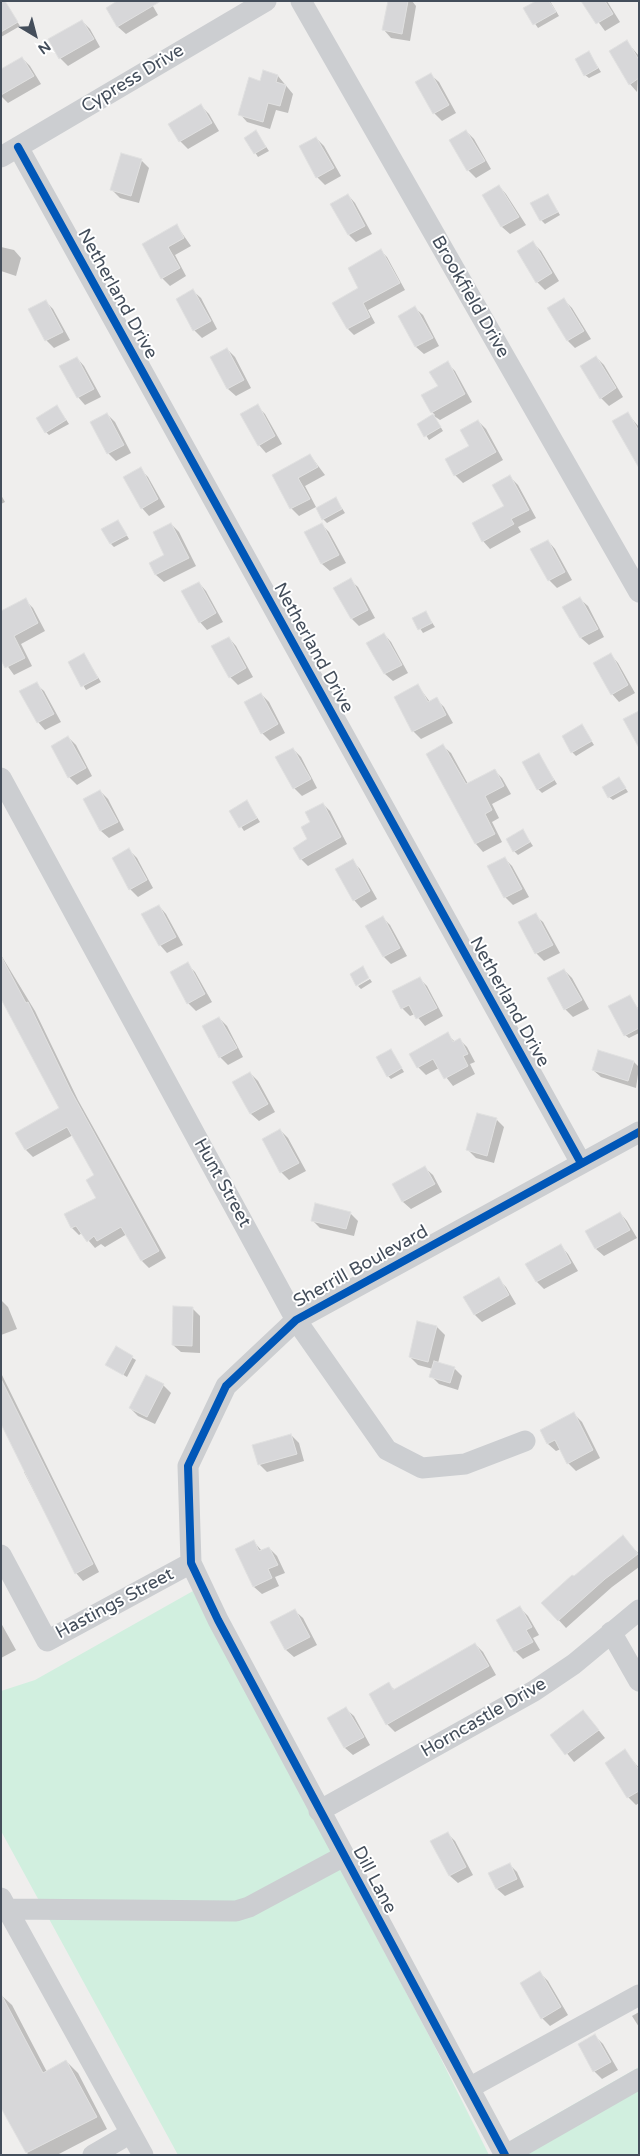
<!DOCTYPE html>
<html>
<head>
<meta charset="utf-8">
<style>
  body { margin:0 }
  #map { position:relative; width:640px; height:2156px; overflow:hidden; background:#efeeed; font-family:"Varela Round",sans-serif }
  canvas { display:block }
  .frame { position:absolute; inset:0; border:2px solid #444e5b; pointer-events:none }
  .north { position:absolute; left:10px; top:10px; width:50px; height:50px; -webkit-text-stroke:4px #fff; paint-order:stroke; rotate:143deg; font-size:14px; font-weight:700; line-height:20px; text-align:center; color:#444e5b }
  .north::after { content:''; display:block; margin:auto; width:18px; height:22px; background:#444e5b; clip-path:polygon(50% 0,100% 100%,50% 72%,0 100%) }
</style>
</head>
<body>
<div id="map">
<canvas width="640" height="2156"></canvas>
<div class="frame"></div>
<div class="north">N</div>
</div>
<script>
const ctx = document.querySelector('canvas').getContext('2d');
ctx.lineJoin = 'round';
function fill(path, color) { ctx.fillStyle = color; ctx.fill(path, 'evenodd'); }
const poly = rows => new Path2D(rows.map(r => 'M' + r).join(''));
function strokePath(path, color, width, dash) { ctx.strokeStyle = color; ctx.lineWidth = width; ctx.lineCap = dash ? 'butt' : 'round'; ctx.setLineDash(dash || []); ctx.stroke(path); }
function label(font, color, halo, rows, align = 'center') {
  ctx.font = font + ' "Varela Round",sans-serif'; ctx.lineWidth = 4; ctx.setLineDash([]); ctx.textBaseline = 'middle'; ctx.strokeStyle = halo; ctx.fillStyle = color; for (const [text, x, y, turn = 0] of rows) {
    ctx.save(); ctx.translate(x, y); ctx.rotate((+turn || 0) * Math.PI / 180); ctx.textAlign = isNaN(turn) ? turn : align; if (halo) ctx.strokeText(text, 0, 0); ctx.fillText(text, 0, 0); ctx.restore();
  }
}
const green = poly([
  [193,1591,434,2045,489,2155,178,2155,1,1831,1,1691,35,1680],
  [639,2067,639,2155,522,2155,513,2139]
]);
const shadow = poly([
  [4,1,20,26,1,37,1,2],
  [150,1,158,15,126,34,118,27,108,8],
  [389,1,412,1,416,6,410,41,391,38,384,30],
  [538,1,550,1,559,16,538,28,525,9],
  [583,1,607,1,620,22,605,31],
  [82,21,90,29,100,47,68,66,60,58],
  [627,42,639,56,637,92,630,84],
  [589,53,601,72,589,78,585,75],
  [22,58,30,66,41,84,8,103,1,96,1,71],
  [264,72,278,76,293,94,288,113,276,110,270,129,247,122,240,114,261,82],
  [431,75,439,82,456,113,442,121,434,113],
  [201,106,209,114,219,131,188,149,180,141,170,124],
  [466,131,474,139,491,169,476,178,468,170],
  [256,132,269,151,258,157,246,138],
  [316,138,324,146,341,176,325,185,317,177],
  [141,160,149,168,139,203,120,198,112,190],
  [499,186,506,194,526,225,510,234,502,227,483,196],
  [348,195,355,203,372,234,356,242,349,235,332,204],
  [548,195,560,215,545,224,541,220],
  [177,226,191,246,175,255,186,276,170,286,162,278,144,245],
  [533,243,541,251,559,281,545,290,537,282],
  [1,247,14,250,21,258,16,276,1,271],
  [381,251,387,257,405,290,368,310,375,323,354,335,348,329,334,303,360,288],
  [193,291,201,298,217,329,202,338,194,330],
  [564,300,572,308,591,339,575,348,568,341],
  [45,301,53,309,70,340,54,348,46,340,30,310],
  [415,308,423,315,439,346,424,354,416,347,399,316],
  [227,349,235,357,251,388,236,396,228,389,211,358],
  [596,357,604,365,623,397,609,406,601,398],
  [77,358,84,366,101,397,85,405,78,397],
  [447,363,455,371,472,402,440,420,434,416,443,431,429,440,419,424,435,415,432,412],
  [57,406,69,424,49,435,46,432],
  [257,406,265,414,282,444,266,453,259,445],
  [107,414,115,422,131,453,116,461,108,453],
  [628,414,639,427,639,461],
  [478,421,486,429,503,460,463,483,455,475,471,446],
  [310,455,325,475,305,486,316,507,299,516,291,508,273,475],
  [140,469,148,477,165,507,149,516,142,508],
  [510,477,518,485,536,518,518,527,521,532,490,549,483,541,506,507],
  [1,495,5,502,1,504],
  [336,499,345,513,327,523,323,519],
  [118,521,129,539,114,547,111,544],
  [171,524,179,532,196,566,164,582,156,575,151,564,166,556],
  [321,524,329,532,346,563,330,571,322,564,306,533],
  [548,541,555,549,572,580,557,588,549,580],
  [350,580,358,587,375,618,359,626,352,619],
  [199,583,206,591,223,622,207,630,200,622],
  [580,599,588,606,604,637,589,645,581,638,564,607],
  [25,600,33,608,45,631,21,644,32,666,14,675,1,657,1,609,3,612],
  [425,612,435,627,423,633,414,619],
  [384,634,391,642,408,673,393,681,385,674,368,643],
  [229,638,236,646,253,677,238,685,230,677],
  [84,655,101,682,86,690,70,663],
  [611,655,618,663,635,693,619,702,612,694],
  [36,684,44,691,61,722,45,730,38,722],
  [418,686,430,702,436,699,444,707,453,723,421,739,413,731,395,698],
  [261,694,269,702,285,733,270,741,262,733],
  [582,726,594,745,576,756,572,752],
  [68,737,76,745,92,776,77,785,69,777],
  [443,746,451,753,468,784,495,771,502,778,511,794,492,804,499,818,492,822,502,842,483,852,476,844,428,754],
  [293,749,301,757,317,788,302,796,294,788],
  [538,754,557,784,542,793,538,789],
  [619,778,628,792,613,800,609,797],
  [100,791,108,799,124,830,109,838,101,831,84,800],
  [247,802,260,822,244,831,231,811],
  [323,804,330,811,347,844,308,866,301,859],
  [523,831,533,846,518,855,514,851],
  [129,850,137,858,153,888,138,897,130,889],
  [504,858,512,866,529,897,513,905,505,897,489,867],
  [352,861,360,869,377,899,361,908,354,900],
  [159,906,166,914,183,945,167,953,160,945],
  [535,915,543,922,560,953,544,961,536,953,520,923],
  [382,917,390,925,407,956,391,964,384,957],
  [1,955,35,1011,78,1100,166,1258,149,1268,142,1261,127,1234,105,1247,101,1244,95,1248,82,1233,79,1235,72,1228,66,1214,98,1198,96,1176,73,1135,33,1157,26,1150,17,1133,60,1109,1,996],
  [187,964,195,972,212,1002,196,1011,188,1003],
  [564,970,572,978,589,1009,573,1017,565,1009,549,979],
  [419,978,427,986,443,1016,425,1026,415,1014,410,1016,402,1008],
  [370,979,372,982,361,989,358,986],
  [630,996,639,1010,639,1033,629,1038,625,1035],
  [219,1018,227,1026,243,1057,228,1065,220,1057],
  [447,1034,455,1042,459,1039,467,1047,475,1062,470,1064,475,1074,453,1086,439,1068,426,1075,418,1067],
  [391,1050,404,1072,391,1079,388,1076],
  [634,1062,639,1067,636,1088,601,1077,593,1070],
  [250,1073,258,1081,275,1112,259,1121,251,1114,234,1082],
  [478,1114,497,1120,504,1127,494,1163,476,1158,468,1150],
  [280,1130,288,1138,306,1171,289,1180,281,1172],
  [425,1168,433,1175,442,1192,411,1209,403,1202,393,1185],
  [350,1213,358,1221,354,1236,320,1228,312,1220],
  [620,1213,627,1221,637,1238,604,1256,596,1249],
  [561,1246,568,1254,578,1271,544,1289,537,1282,527,1265],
  [498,1279,506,1287,516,1304,482,1322,474,1314],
  [1,1300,8,1307,17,1329,1,1335],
  [192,1308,200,1316,200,1353,181,1352,173,1345],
  [437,1327,445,1335,438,1363,454,1368,462,1376,458,1390,439,1384,431,1376,433,1369,418,1365,410,1357],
  [116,1348,136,1360,127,1377,107,1365],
  [1,1373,99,1572,83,1581,76,1573,24,1472,26,1471,1,1419],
  [163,1385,171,1393,155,1424,138,1416,130,1408],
  [574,1414,582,1422,600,1458,576,1471,568,1463,561,1449,556,1451,548,1444,542,1430],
  [291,1435,299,1443,304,1461,267,1472,259,1464],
  [623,1537,639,1554,639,1567,612,1587,566,1628,543,1603],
  [254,1542,262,1551,269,1548,277,1556,285,1573,275,1577,279,1586,262,1594,254,1587],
  [520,1608,528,1616,539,1635,533,1638,540,1650,523,1659,515,1651,498,1621],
  [295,1611,303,1618,317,1645,294,1657,286,1650,272,1623],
  [1,1623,16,1650,1,1658],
  [475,1644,483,1652,496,1675,395,1732,387,1724,370,1694,388,1684,395,1690],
  [346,1709,354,1716,370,1745,353,1755,345,1748,329,1718],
  [583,1711,605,1738,574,1762,552,1735],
  [625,1751,639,1768,639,1803,636,1805,628,1797],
  [448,1834,455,1841,473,1875,458,1883,450,1876,432,1842],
  [509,1864,517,1872,524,1887,505,1896,497,1889],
  [540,1973,548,1981,568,2015,550,2026,542,2018],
  [1,1995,12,2005,47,2072,66,2061,78,2073,107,2129,57,2155,29,2155,27,2153],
  [639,2012,639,2027,632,2016],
  [595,2036,603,2044,618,2070,602,2079,594,2071]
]);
const building = poly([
  [1,1,5,1,18,22,1,32,1,1],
  [117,1,161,1,117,27,106,8,117,1],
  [388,1,408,1,402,34,382,30,388,1],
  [536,1,549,1,556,12,533,25,523,8,536,1],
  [581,1,605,1,613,14,596,24,581,1],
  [82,20,94,39,59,59,48,39,82,20],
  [627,40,639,60,639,78,629,85,609,51,627,40],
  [589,51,598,68,584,76,575,59,589,51],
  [22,57,34,76,1,95,1,69,22,57],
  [263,70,278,75,276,82,286,85,280,106,268,103,263,122,238,115,249,77,260,81,263,70],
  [431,73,449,105,433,114,415,82,431,73],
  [201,104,212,123,179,142,168,124,201,104],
  [256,130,266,147,254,154,244,138,256,130],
  [466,130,485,161,467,171,449,140,466,130],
  [316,137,334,168,316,178,299,146,316,137],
  [121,153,142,159,131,196,110,190,121,153],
  [499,185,519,217,501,227,482,195,499,185],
  [348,194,365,226,348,235,330,204,348,194],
  [548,194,558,212,540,221,530,203,548,194],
  [177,224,184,238,168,247,180,268,161,279,142,244,177,224],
  [533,241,552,273,536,283,517,251,533,241],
  [381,249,400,283,363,303,370,317,347,329,332,303,358,288,348,268,381,249],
  [193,289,211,321,193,331,176,299,193,289],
  [564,298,584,331,567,341,547,308,564,298],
  [46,300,63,332,45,341,28,309,46,300],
  [415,306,433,338,415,347,398,316,415,306],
  [227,348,244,380,227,389,210,357,227,348],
  [596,356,616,388,600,399,580,366,596,356],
  [77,357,94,389,77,398,59,366,77,357],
  [448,361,465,394,431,413,421,395,438,386,429,372,448,361],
  [258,404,275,436,258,446,240,414,258,404],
  [57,405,66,420,45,433,36,418,57,405],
  [628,412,639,431,639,468,612,421,628,412],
  [107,413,124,445,107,454,90,422,107,413],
  [433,414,441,427,424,437,417,424,433,414],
  [478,420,496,452,454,476,445,459,469,446,460,430,478,420],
  [310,454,318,467,298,478,310,499,290,509,272,475,310,454],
  [141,467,158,499,141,509,123,477,141,467],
  [510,475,529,510,511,519,514,524,482,542,472,523,504,506,492,485,510,475],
  [336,497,342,509,322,520,316,508,336,497],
  [118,520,127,535,110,544,101,529,118,520],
  [171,523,189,558,155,575,149,563,164,555,153,532,171,523],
  [322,523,339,555,321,564,304,532,322,523],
  [548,540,565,572,548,581,530,549,548,540],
  [351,578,368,610,351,619,333,588,351,578],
  [199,582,216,613,199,623,181,591,199,582],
  [580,597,598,629,580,638,562,607,580,597],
  [26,598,38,623,14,636,25,658,5,668,1,660,1,611,26,598],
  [426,611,432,623,418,630,412,618,426,611],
  [384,633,402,665,384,674,366,643,384,633],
  [229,637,246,668,229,678,211,646,229,637],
  [84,653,98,678,81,687,68,662,84,653],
  [611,653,628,685,611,695,593,663,611,653],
  [37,682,54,714,37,723,19,691,37,682],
  [418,684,428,702,437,697,446,715,412,732,394,697,418,684],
  [261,693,278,724,261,734,244,702,261,693],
  [639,711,639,748,623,719,639,711],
  [582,724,592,741,571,753,562,736,582,724],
  [68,736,86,768,68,778,51,746,68,736],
  [443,744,466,784,495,769,504,786,485,796,492,810,485,814,495,834,475,844,426,754,443,744],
  [293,748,311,779,293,789,275,757,293,748],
  [539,753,554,780,537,790,522,762,539,753],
  [619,777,626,788,608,798,602,787,619,777],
  [100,790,118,822,100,831,83,799,100,790],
  [247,800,257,818,239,828,229,811,247,800],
  [323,803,341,837,300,860,293,848,307,839,301,827,310,822,305,812,323,803],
  [523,829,530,842,513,852,506,839,523,829],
  [129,848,147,880,129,890,112,858,129,848],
  [505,857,522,889,504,898,487,866,505,857],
  [353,859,370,891,353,901,335,869,353,859],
  [159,905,176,937,159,946,141,914,159,905],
  [536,913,553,945,535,954,518,922,536,913],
  [383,916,400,948,383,957,365,926,383,916],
  [1,956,26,1003,28,1002,71,1091,159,1251,141,1261,121,1227,97,1241,94,1236,87,1242,76,1226,71,1228,64,1214,96,1198,86,1180,94,1175,67,1127,25,1150,15,1133,59,1108,1,999,1,956],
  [188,962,205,994,187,1004,170,972,188,962],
  [363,966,369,978,356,986,350,974,363,966],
  [564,969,582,1000,564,1010,547,978,564,969],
  [420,977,437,1008,416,1019,409,1005,401,1009,392,991,420,977],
  [630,995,639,1011,639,1028,624,1036,608,1006,630,995],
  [219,1017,237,1048,219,1058,202,1026,219,1017],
  [448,1032,453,1042,460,1038,468,1054,463,1056,468,1066,444,1079,433,1059,417,1068,409,1054,448,1032],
  [391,1049,402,1068,387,1077,376,1057,391,1049],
  [598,1050,634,1061,628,1081,592,1070,598,1050],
  [250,1072,268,1104,250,1114,232,1082,250,1072],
  [477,1113,497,1118,487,1156,466,1150,477,1113],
  [280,1129,299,1163,280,1173,262,1139,280,1129],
  [425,1166,435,1184,402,1202,392,1184,425,1166],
  [315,1203,351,1212,346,1229,311,1221,315,1203],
  [620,1212,630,1230,595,1249,585,1231,620,1212],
  [561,1244,571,1263,536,1282,525,1264,561,1244],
  [499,1277,509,1295,474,1315,463,1297,499,1277],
  [173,1306,193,1307,192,1346,172,1345,173,1306],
  [417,1321,437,1326,428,1362,409,1357,417,1321],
  [116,1346,133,1356,123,1375,105,1365,116,1346],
  [434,1361,455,1367,450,1383,429,1377,434,1361],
  [146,1375,164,1384,147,1417,129,1408,146,1375],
  [1,1379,93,1564,75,1574,1,1424,1,1379],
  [574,1412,593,1450,567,1464,555,1440,547,1444,540,1430,574,1412],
  [291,1434,297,1454,258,1465,252,1445,291,1434],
  [623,1535,638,1554,605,1579,558,1621,541,1603,572,1575,574,1576,623,1535],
  [254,1540,259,1551,269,1547,278,1565,268,1569,272,1578,253,1587,235,1549,254,1540],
  [520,1606,532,1627,526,1630,533,1642,514,1652,496,1620,520,1606],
  [295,1609,310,1637,285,1650,270,1622,295,1609],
  [475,1643,489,1666,386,1725,369,1694,389,1682,393,1690,475,1643],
  [346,1707,364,1737,344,1748,327,1718,346,1707],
  [583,1710,599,1730,565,1755,550,1735,583,1710],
  [625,1749,639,1770,639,1791,627,1798,605,1763,625,1749],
  [448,1832,466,1867,449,1876,430,1841,448,1832],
  [510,1863,517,1879,496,1889,488,1873,510,1863],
  [540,1971,561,2007,541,2019,520,1983,540,1971],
  [1,1994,43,2073,66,2060,97,2117,26,2153,1,2108,1,1994],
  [595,2034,611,2062,593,2072,578,2044,595,2034]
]);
const minor = poly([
  [301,1,639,592],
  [18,147,581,1163],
  [1,157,266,1],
  [1,778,296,1320,387,1450,422,1468,465,1464,525,1441],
  [1,1555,47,1641,191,1563],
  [611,1632,639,1681],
  [319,1811,534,1691,574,1664,639,1610],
  [1,1898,143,2155],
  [8,1909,236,1911,249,1907,344,1856],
  [469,2088,639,1995],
  [93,2155,131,2133],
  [505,2155,218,1620,191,1563,188,1466,226,1386,296,1320,639,1132],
  [506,2155,639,2079]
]);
const cycleway = poly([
  [18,147,581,1163],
  [505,2155,218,1620,191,1563,188,1466,226,1386,296,1320,639,1132]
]);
const streetNames = [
  ["Cypress Drive",133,79,-31],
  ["Netherland Drive",117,294,61],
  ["Brookfield Drive",470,297,60],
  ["Netherland Drive",313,648,61],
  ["Netherland Drive",509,1002,61],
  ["Hunt Street",222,1183,61],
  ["Sherrill Boulevard",361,1267,-29],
  ["Hastings Street",115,1604,-28],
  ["Horncastle Drive",484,1718,-30],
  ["Dill Lane",374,1880,62]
];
fill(green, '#d1efdf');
fill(shadow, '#0003');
fill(building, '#d7d7d9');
strokePath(building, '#e0e0e0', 1);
strokePath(minor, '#ccced1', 21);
strokePath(cycleway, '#0057b8', 8);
label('18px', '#444e5b', '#fff', streetNames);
</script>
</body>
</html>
